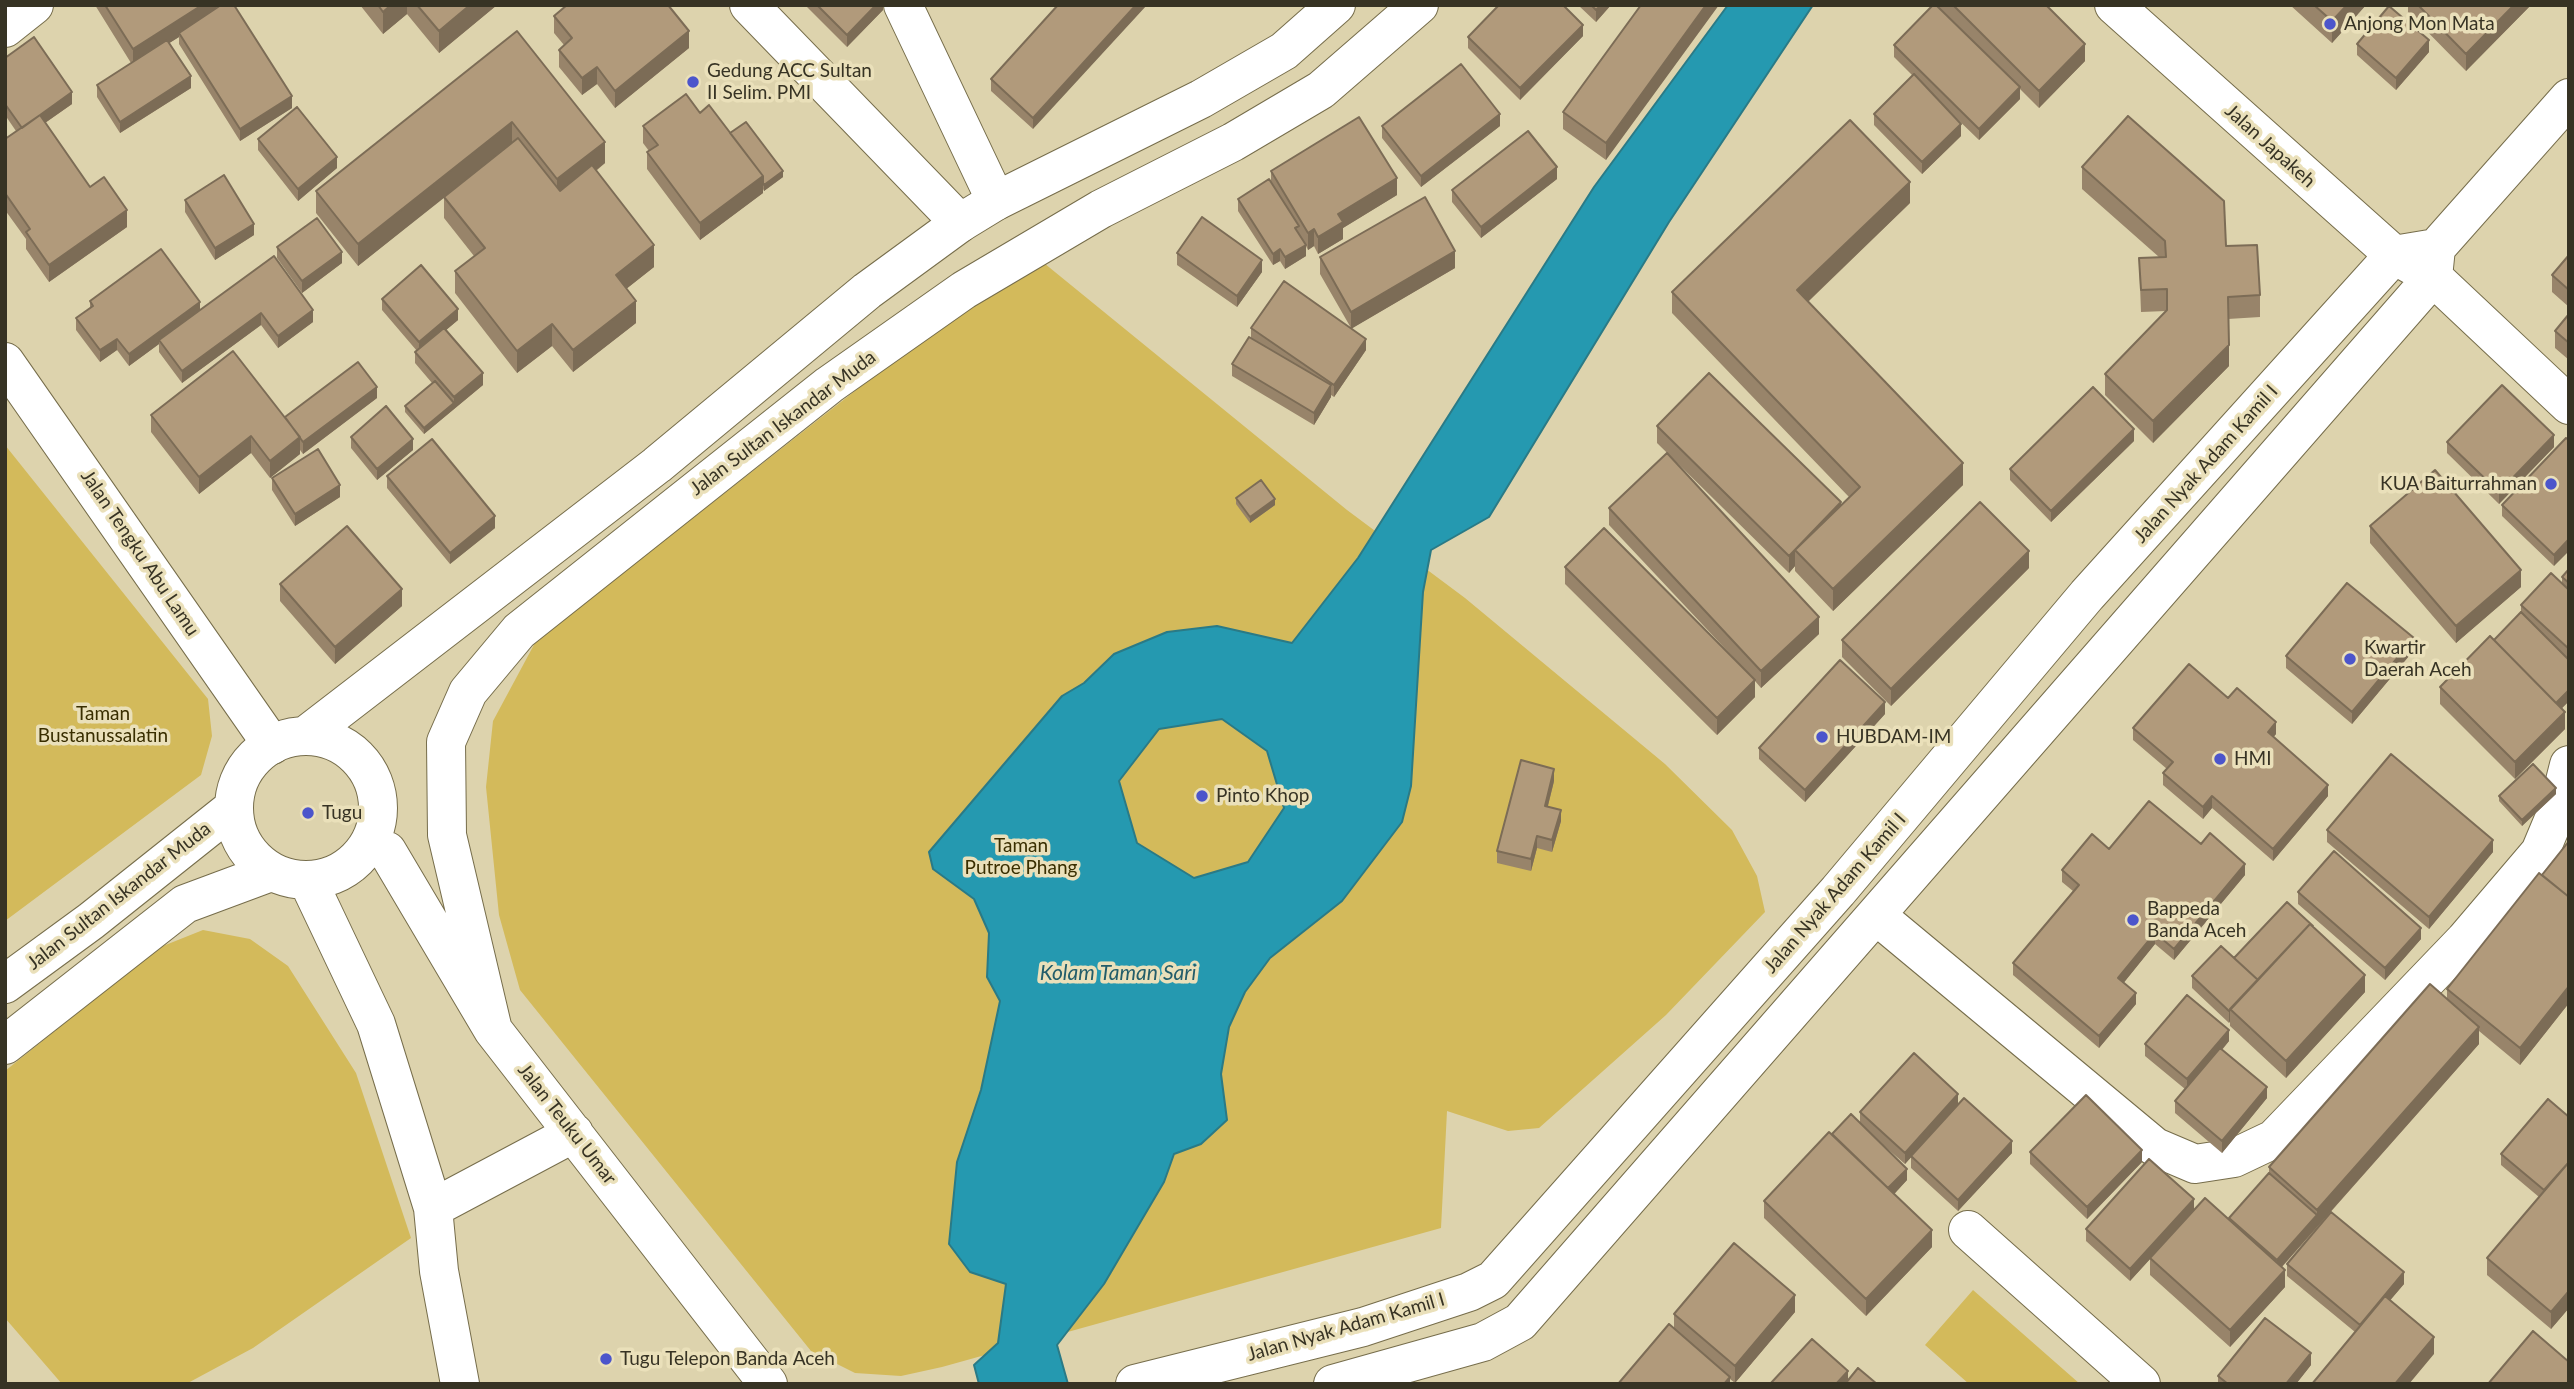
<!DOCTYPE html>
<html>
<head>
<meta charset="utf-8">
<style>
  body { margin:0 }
  #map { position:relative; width:2574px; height:1389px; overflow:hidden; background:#ddd3ad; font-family:Lato,sans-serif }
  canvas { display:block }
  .frame { position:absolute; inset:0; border:7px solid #373324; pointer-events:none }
</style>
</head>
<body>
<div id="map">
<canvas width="2574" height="1389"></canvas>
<div class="frame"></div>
</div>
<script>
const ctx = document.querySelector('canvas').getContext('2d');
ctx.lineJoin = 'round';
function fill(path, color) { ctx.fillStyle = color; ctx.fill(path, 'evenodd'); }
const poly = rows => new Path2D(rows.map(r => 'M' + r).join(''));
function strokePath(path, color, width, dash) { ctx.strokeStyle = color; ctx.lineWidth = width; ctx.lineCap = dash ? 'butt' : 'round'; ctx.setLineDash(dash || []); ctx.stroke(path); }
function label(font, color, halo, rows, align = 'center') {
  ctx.font = font + ' Lato,sans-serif'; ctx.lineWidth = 7; ctx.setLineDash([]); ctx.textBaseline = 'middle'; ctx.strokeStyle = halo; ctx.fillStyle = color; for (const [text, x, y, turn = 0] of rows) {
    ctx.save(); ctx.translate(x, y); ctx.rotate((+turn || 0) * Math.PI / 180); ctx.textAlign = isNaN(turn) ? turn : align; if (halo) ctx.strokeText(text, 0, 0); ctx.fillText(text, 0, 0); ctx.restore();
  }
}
const green = poly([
  [1039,259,1347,510,1465,598,1665,764,1732,830,1757,876,1765,912,1666,1015,1539,1128,1508,1131,1447,1111,1441,1228,942,1367,901,1376,855,1373,811,1351,520,990,499,915,486,787,493,721,536,641,860,387],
  [5,445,208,699,212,736,201,775,5,921],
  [203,930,250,939,288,966,356,1073,411,1238,253,1348,186,1384,62,1384,5,1318,5,1071,158,948],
  [1973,1290,2080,1384,1969,1384,1925,1345]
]);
const water = poly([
  [1728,5,1813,5,1669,222,1489,517,1431,550,1423,592,1411,786,1402,822,1342,901,1270,958,1245,992,1229,1027,1221,1074,1227,1120,1201,1144,1174,1154,1164,1182,1104,1284,1057,1345,1068,1384,979,1384,974,1365,998,1343,1006,1284,970,1272,949,1244,957,1162,981,1090,1000,1001,987,977,989,933,974,899,933,869,929,852,1062,696,1084,683,1114,654,1167,632,1217,626,1292,643,1358,558,1594,187,1728,5],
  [1222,719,1267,751,1284,808,1248,862,1194,878,1137,843,1119,781,1159,729,1222,719]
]);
const minor = poly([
  [749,5,960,223],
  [903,5,996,201],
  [2114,5,2394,255,2433,277,2569,405],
  [5,28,34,5],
  [5,362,272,745],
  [1877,916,2155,1147,2195,1164,2234,1158,2274,1139,2465,940,2540,852,2558,809,2569,765],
  [1968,1230,2141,1384],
  [1135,1384,1363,1327,1469,1292,1493,1280,1838,891,2087,595,2394,255,2436,248],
  [1333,1384,1483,1342,1520,1322,2433,277,2436,248,2569,98]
]);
const highway = poly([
  [305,736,657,465,867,291,960,223,996,201,1201,99,1284,51,1336,5],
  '234 808a72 72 0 1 1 144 0a72 72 0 1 1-144 0Z',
  [387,851,493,1030,768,1384],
  [308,881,376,1024,433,1208,439,1271,460,1384],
  [5,984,91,921,233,808],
  [493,1030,447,835,446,742,468,692,519,631,829,385,964,290,1101,209,1233,142,1321,90,1419,5],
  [5,1045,185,904,271,872],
  [433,1208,574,1133]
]);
const wall = poly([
  [95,5,216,5,216,9,292,108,240,141,179,44,179,37,169,43,191,88,120,133,97,97,97,85,131,63],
  [360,5,497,5,439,53,407,14,383,34],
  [805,5,883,5,883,10,847,47],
  [1058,5,1033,129,991,91,991,79],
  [1578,5,1611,5,1596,22],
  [1641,5,1606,160,1563,129,1563,112],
  [1933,5,2046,5,2085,61,2039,108,2020,89,2020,99,1979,140,1949,111,1961,136,1922,174,1874,125,1874,114,1913,76,1894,57,1894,45],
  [2290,5,2366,5,2332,43],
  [2408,5,2531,5,2466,71,2408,12],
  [554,16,689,48,615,108,597,84,582,95,559,67,559,50,564,45,554,33],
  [517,31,605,163,596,171,654,267,626,289,636,323,573,372,552,346,517,373,455,293,455,271,474,256,444,218,444,197,358,266,316,213,316,191],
  [1583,36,1520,100,1468,48,1468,37],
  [2357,44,2429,52,2396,90,2357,55],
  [5,58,72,104,45,123,90,187,127,227,49,282,26,249,26,239,5,210,5,139,16,131,5,115],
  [700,113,730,133,783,177,764,191,763,189,763,193,700,240,647,169,647,152,649,151,643,143,643,126],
  [1382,126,1500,126,1421,187,1382,138],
  [258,139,337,168,298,201,258,150],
  [2082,167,2226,246,2260,295,2260,317,2228,319,2229,366,2153,443,2105,395,2105,374,2166,311,2141,312,2139,258,2159,257,2082,189],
  [1271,171,1397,195,1343,228,1343,239,1318,254,1314,246,1308,250,1306,246,1306,256,1285,269,1280,261,1273,265,1238,211,1238,199,1271,181],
  [1557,179,1481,238,1452,202,1452,190],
  [185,200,254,235,215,260,185,212],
  [1910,203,1808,302,1963,485,1833,611,1795,571,1795,566,1789,573,1657,443,1657,426,1841,505,1849,497,1672,313,1672,292],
  [277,247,342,263,302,293,277,258],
  [1177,253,1262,272,1237,307,1177,265],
  [2569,255,2569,307,2552,292,2552,275],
  [274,256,313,322,278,348,261,325,182,383,159,352,159,344,129,366,117,350,100,362,76,330,76,318,90,308,90,301,200,311],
  [1320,257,1455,268,1352,328,1366,350,1334,397,1331,395,1331,397,1314,425,1232,376,1232,364,1251,338,1251,328,1351,328,1320,274],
  [382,299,458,320,446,330,483,385,424,434,405,412,405,406,432,383,415,363,415,352,417,351,382,310],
  [2569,314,2569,360,2555,348,2555,331],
  [377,398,303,454,300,450,300,454,270,478,251,453,199,494,151,432,151,415,285,417],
  [351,437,413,450,377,480,351,448],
  [2569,440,2554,566,2502,516,2502,505],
  [2134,441,2051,522,2010,480,2010,469],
  [2447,442,2554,447,2499,504,2447,453],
  [387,476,495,528,450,564,387,488],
  [272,478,340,497,295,526,272,490],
  [1236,498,1275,505,1250,523,1236,504],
  [1609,508,1819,634,1761,688,1755,681,1755,697,1717,735,1565,584,1565,567,1733,657,1609,525],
  [2370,526,2521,587,2456,643,2370,543],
  [2029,568,1891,706,1842,657,1842,640],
  [2569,569,2569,701,2562,708,2565,729,2515,779,2440,704,2440,687,2494,640,2521,612,2521,605,2562,583,2562,577],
  [280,584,402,606,335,664,280,601],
  [2414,650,2352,724,2286,668,2286,656],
  [2228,698,2276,734,2273,737,2328,796,2273,861,2212,808,2203,819,2163,785,2163,773,2167,769,2133,740,2133,728],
  [1885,714,1805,802,1759,759,1759,748],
  [1554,781,1548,806,1561,821,1552,852,1537,848,1531,871,1497,863,1497,851],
  [2556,794,2522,826,2499,801,2499,796],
  [2327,830,2493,852,2429,929,2327,842],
  [2569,841,2569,1003,2520,1065,2479,1031,2479,1044,2282,1267,2285,1287,2230,1347,2150,1275,2150,1259,2130,1281,2086,1241,2086,1229,2194,1210,2229,1220,2229,1218,2269,1173,2269,1167,2447,999,2447,989],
  [2201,844,2245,875,2174,960,2155,944,2123,983,2136,1004,2099,1048,2013,975,2013,963,2073,891,2062,882,2062,870,2109,849],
  [2298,892,2421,939,2385,980,2298,904],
  [2234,958,2365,992,2286,1078,2230,1026,2230,1021,2229,1023,2192,988,2192,976],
  [2229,1041,2222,1050,2267,1098,2222,1153,2175,1113,2175,1101,2185,1089,2145,1056,2145,1044],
  [1958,1105,2012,1153,1958,1211,1911,1168,1911,1157,1905,1164,1875,1138,1907,1180,1894,1194,1932,1247,1866,1316,1764,1218,1764,1201,1832,1134,1860,1123,1860,1112],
  [2569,1117,2569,1308,2551,1329,2487,1275,2487,1258,2539,1197,2501,1165,2501,1154],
  [2030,1152,2142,1162,2087,1219,2030,1164],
  [2287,1264,2404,1284,2390,1300,2434,1354,2355,1332,2287,1276],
  [1795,1312,1735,1383,1730,1379,1730,1384,1674,1329,1674,1314],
  [2311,1365,2296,1384,2218,1384,2218,1376]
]);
const shadedWall = poly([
  [202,5,216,5,216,13,179,33,179,37,133,66,133,49],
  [391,5,407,5,407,14,383,34,383,12],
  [470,5,497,5,439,53,439,31],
  [876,5,883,5,883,10,847,47,847,35],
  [1136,5,1147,5,1033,129,1033,118],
  [1601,5,1611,5,1596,22,1596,10],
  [1706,5,1719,5,1606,160,1606,143],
  [2347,5,2366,5,2332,43,2332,21],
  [2514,5,2531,5,2466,71,2466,54],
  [1583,25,1583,36,1520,100,1520,88],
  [689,31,689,48,615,108,615,91],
  [2429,40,2429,52,2396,90,2396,78],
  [2085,44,2085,61,2039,108,2039,91],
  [597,67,597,84,582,95,582,78],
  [191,76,191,88,120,133,120,122],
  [2020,87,2020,99,1979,140,1979,129],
  [72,92,72,104,22,139,22,128],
  [292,96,292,108,240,141,240,129],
  [1500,114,1500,126,1421,187,1421,176],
  [512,122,512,144,358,266,358,244],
  [1961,124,1961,136,1922,174,1922,162],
  [605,142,605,163,557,201,557,179],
  [337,157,337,168,298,201,298,189],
  [1557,167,1557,179,1481,238,1481,227],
  [783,171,783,177,764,191,764,185],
  [763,176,763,193,700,240,700,223],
  [1397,178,1397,195,1343,228,1343,239,1318,254,1318,237,1338,214],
  [1910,182,1910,203,1797,312,1797,290],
  [127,210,127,227,49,282,49,265],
  [254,224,254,235,215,260,215,248],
  [1314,229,1314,246,1308,250,1308,233],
  [654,245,654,267,616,297,616,275],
  [1306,245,1306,256,1285,269,1285,257],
  [1280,249,1280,261,1273,265,1273,254],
  [1455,251,1455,268,1351,329,1351,312],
  [342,252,342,263,302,293,302,281],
  [1262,260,1262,272,1237,307,1237,296],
  [636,301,636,323,573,372,573,350],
  [200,302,200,314,159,340,159,344,129,366,129,354],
  [458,309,458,320,419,353,419,342],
  [313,310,313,322,278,348,278,336],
  [261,313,261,325,182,383,182,371],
  [552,324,552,346,517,373,517,351],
  [117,339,117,350,100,362,100,350],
  [1366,339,1366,350,1334,397,1334,385],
  [2229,345,2229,366,2153,443,2153,421],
  [483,373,483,385,424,434,424,428,454,403,454,397],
  [1331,385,1331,397,1314,425,1314,413],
  [377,387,377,398,303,454,303,442],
  [2134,429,2134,441,2051,522,2051,511],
  [2554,435,2554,447,2499,504,2499,492],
  [251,436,251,453,199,494,199,477],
  [300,437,300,454,270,478,270,461],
  [413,439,413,450,377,480,377,469],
  [1963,463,1963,485,1833,611,1833,589],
  [340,485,340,497,295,526,295,514],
  [1275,499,1275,505,1250,523,1250,517],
  [1841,502,1841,519,1795,550,1795,566,1789,573,1789,556],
  [495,516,495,528,450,564,450,553],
  [2569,539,2569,551,2554,566,2554,555],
  [2029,551,2029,568,1891,706,1891,689],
  [2521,570,2521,587,2456,643,2456,626],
  [402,589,402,606,335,664,335,647],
  [1819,617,1819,634,1761,688,1761,671],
  [2414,638,2414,650,2352,724,2352,712],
  [1755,680,1755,697,1717,735,1717,718],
  [2569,690,2569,701,2555,715,2555,704],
  [1885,702,1885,714,1805,802,1805,790],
  [2565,712,2565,729,2515,779,2515,762],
  [2276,722,2276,734,2268,744,2268,732],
  [1554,769,1554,781,1545,817,1545,806],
  [2328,785,2328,796,2273,861,2273,849],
  [2556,788,2556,794,2522,826,2522,820],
  [2212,796,2212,808,2203,819,2203,807],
  [1561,810,1561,821,1552,852,1552,840],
  [1537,836,1537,848,1531,871,1531,859],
  [2493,840,2493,852,2429,929,2429,917],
  [2245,864,2245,875,2174,960,2174,949],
  [2421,928,2421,939,2385,980,2385,968],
  [2155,933,2155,944,2118,990,2118,978],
  [2365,975,2365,992,2286,1078,2286,1061],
  [2569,986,2569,1003,2520,1065,2520,1048],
  [2136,993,2136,1004,2099,1048,2099,1036],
  [2230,1009,2230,1021,2229,1023,2229,1011],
  [2479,1027,2479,1044,2277,1272,2277,1260,2317,1215,2317,1210],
  [2229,1030,2229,1041,2187,1091,2187,1079],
  [2267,1087,2267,1098,2222,1153,2222,1141],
  [1958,1094,1958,1106,1905,1164,1905,1153],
  [2012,1141,2012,1153,1958,1211,1958,1200],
  [2142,1150,2142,1162,2087,1219,2087,1207],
  [1907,1169,1907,1180,1886,1203,1886,1191],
  [2194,1199,2194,1211,2130,1281,2130,1269],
  [1932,1230,1932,1247,1866,1316,1866,1299],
  [2285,1270,2285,1287,2230,1347,2230,1330],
  [2404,1272,2404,1284,2360,1336,2360,1325],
  [2569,1291,2569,1308,2551,1329,2551,1312],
  [1795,1295,1795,1312,1735,1383,1735,1366],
  [2434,1337,2434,1354,2409,1384,2395,1384],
  [2311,1353,2311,1365,2296,1384,2286,1384],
  [1848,1371,1848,1384,1836,1384],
  [1730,1377,1730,1384,1724,1384]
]);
const building = poly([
  [105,5,202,5,133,49,105,5],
  [221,5,234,5,292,96,240,129,179,33,221,5],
  [378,5,391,5,383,12,378,5],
  [417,5,470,5,439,31,417,5],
  [567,5,668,5,689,31,615,91,597,67,582,78,559,50,572,38,554,16,567,5],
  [817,5,876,5,847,35,817,5],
  [1058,5,1136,5,1033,118,991,79,1058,5],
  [1499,5,1563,5,1583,25,1520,88,1468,37,1499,5],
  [1591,5,1601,5,1596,10,1591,5],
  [1641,5,1706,5,1606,143,1563,112,1641,5],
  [1933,5,1936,5,2020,87,1979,129,1894,45,1933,5],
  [1953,5,2046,5,2085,44,2039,91,1953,5],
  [2314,5,2347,5,2332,21,2314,5],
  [2418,5,2514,5,2466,54,2418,5],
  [2389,6,2429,40,2396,78,2357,44,2389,6],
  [517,31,605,142,557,179,512,122,358,244,316,191,517,31],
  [34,37,72,92,22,128,5,104,5,58,34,37],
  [167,40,191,76,120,122,97,85,167,40],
  [1461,64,1500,114,1421,176,1382,126,1461,64],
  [1914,74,1961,124,1922,162,1874,114,1914,74],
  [686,94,700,113,709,105,763,176,700,223,647,152,658,145,643,126,686,94],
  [297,107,337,157,298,189,258,139,297,107],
  [40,115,90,187,104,177,127,210,49,265,26,232,30,229,5,193,5,139,40,115],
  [2128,116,2224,201,2226,246,2257,245,2260,295,2228,297,2229,345,2153,421,2105,374,2167,310,2167,289,2141,290,2139,258,2166,257,2165,241,2082,167,2128,116],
  [1359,117,1397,178,1338,214,1343,222,1318,237,1314,229,1308,233,1271,171,1359,117],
  [1850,120,1910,182,1797,290,1963,463,1833,589,1795,550,1860,487,1672,292,1850,120],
  [746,122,783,171,764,185,763,183,763,176,730,133,746,122],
  [1528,131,1557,167,1481,227,1452,190,1528,131],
  [518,138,560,191,592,165,654,245,616,275,636,301,573,350,552,324,517,351,455,271,485,248,444,197,518,138],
  [224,175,254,224,215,248,185,200,224,175],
  [1269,179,1299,226,1295,228,1306,245,1285,257,1280,249,1273,254,1238,199,1269,179],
  [1425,197,1455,251,1351,312,1320,257,1425,197],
  [1202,217,1262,260,1237,296,1177,253,1202,217],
  [317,218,342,252,302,281,277,247,317,218],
  [161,249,200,302,129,354,117,339,100,350,76,318,93,306,90,301,161,249],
  [2569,255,2569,290,2552,275,2569,255],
  [274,256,313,310,278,336,261,313,182,371,159,340,274,256],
  [421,265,458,309,419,342,382,299,421,265],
  [1284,281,1366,339,1334,385,1251,328,1284,281],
  [2569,314,2569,343,2555,331,2569,314],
  [444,328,483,373,454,397,415,352,444,328],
  [1249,337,1331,385,1314,413,1232,364,1249,337],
  [233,351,300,437,270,461,251,436,199,477,151,415,233,351],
  [358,362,377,387,303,442,285,417,358,362],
  [1709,373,1841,502,1789,556,1657,426,1709,373],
  [435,381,454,403,424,428,405,406,435,381],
  [2502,385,2554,435,2499,492,2447,442,2502,385],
  [2093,387,2134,429,2051,511,2010,469,2093,387],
  [386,406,413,439,377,469,351,437,386,406],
  [2566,438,2569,440,2569,539,2554,555,2502,505,2566,438],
  [432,439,495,516,450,553,387,476,432,439],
  [318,449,340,485,295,514,272,478,318,449],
  [1667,453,1819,617,1761,671,1609,508,1667,453],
  [2435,470,2521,570,2456,626,2370,526,2435,470],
  [1261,480,1275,499,1250,517,1236,498,1261,480],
  [1980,502,2029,551,1891,689,1842,640,1980,502],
  [347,526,402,589,335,647,280,584,347,526],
  [1604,528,1755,680,1717,718,1565,567,1604,528],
  [2569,569,2569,583,2562,577,2569,569],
  [2551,573,2569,590,2569,649,2521,605,2551,573],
  [2347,583,2414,638,2352,712,2286,656,2347,583],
  [2521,612,2569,660,2569,690,2556,703,2494,640,2521,612],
  [2490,636,2565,712,2515,762,2440,687,2490,636],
  [1840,660,1885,702,1805,790,1759,748,1840,660],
  [2189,664,2228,698,2237,688,2276,722,2268,732,2328,785,2273,849,2212,796,2203,807,2163,773,2173,762,2133,728,2189,664],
  [2391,754,2493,840,2429,917,2327,830,2391,754],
  [1521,760,1554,769,1545,806,1561,810,1552,840,1537,836,1531,859,1497,851,1521,760],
  [2533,764,2556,788,2522,820,2499,796,2533,764],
  [2149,801,2201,844,2210,833,2245,864,2174,949,2155,933,2118,978,2136,993,2099,1036,2013,963,2079,885,2062,870,2092,834,2109,849,2149,801],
  [2569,841,2569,897,2542,875,2569,841],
  [2334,851,2421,928,2385,968,2298,892,2334,851],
  [2539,873,2569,897,2569,986,2520,1048,2447,989,2539,873],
  [2287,902,2313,926,2310,924,2258,980,2234,958,2287,902],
  [2310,924,2365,975,2286,1061,2230,1009,2310,924],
  [2221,946,2258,980,2229,1011,2192,976,2221,946],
  [2430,984,2479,1027,2317,1210,2269,1167,2430,984],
  [2187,995,2229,1030,2187,1079,2145,1044,2187,995],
  [2220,1048,2267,1087,2222,1141,2175,1101,2220,1048],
  [1914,1053,1958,1094,1905,1153,1860,1112,1914,1053],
  [2086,1095,2142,1150,2087,1207,2030,1152,2086,1095],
  [1964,1098,2012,1141,1958,1200,1911,1156,1964,1098],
  [2548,1099,2569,1117,2569,1162,2544,1190,2501,1154,2548,1099],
  [1851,1114,1907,1169,1888,1188,1832,1134,1851,1114],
  [1829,1132,1932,1230,1866,1299,1764,1201,1829,1132],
  [2149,1159,2194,1199,2130,1269,2086,1229,2149,1159],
  [2569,1162,2569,1291,2551,1312,2487,1258,2569,1162],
  [2269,1173,2317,1215,2277,1260,2229,1218,2269,1173],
  [2205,1198,2285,1270,2230,1330,2150,1258,2205,1198],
  [2331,1212,2404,1272,2360,1325,2287,1264,2331,1212],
  [1734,1243,1795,1295,1735,1366,1674,1314,1734,1243],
  [2385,1296,2434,1337,2395,1384,2312,1384,2385,1296],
  [2265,1318,2311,1353,2286,1384,2228,1384,2218,1376,2265,1318],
  [1669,1324,1730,1377,1724,1384,1618,1384,1669,1324],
  [2533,1331,2569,1362,2569,1384,2488,1384,2533,1331],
  [1812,1339,1848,1371,1836,1384,1770,1384,1812,1339],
  [1858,1368,1877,1384,1845,1384,1858,1368]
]);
const markers = [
  [2330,24,7,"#4c55cb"],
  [693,82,7,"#4c55cb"],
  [2551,484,7,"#4c55cb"],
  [2350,659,7,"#4c55cb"],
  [1822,737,7,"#4c55cb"],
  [2220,759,7,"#4c55cb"],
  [1202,796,7,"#4c55cb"],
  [308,813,7,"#4c55cb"],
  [2133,920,7,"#4c55cb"],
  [606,1359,7,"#4c55cb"]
];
const poiNames = [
  ["Anjong Mon Mata",2344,24],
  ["Gedung ACC Sultan",707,71],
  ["II Selim. PMI",707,93],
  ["KUA Baiturrahman",2537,484,"right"],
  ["Kwartir",2364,648],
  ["Daerah Aceh",2364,670],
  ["HUBDAM-IM",1836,737],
  ["HMI",2234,759],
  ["Pinto Khop",1216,796],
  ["Tugu",322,813],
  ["Bappeda",2147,909],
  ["Banda Aceh",2147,931],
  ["Tugu Telepon Banda Aceh",620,1359]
];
const streetNames = [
  ["Jalan Japakeh",2270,146,42],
  ["Jalan Sultan Iskandar Muda",783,423,-37],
  ["Jalan Nyak Adam Kamil I",2206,464,-48],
  ["Jalan Tengku Abu Lamu",140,553,56],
  ["Jalan Nyak Adam Kamil I",1835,893,-49],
  ["Jalan Sultan Iskandar Muda",119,896,-38],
  ["Jalan Teuku Umar",567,1124,52],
  ["Jalan Nyak Adam Kamil I",1346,1327,-16]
];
const parkNames = [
  ["Taman",103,714],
  ["Bustanussalatin",103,736],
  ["Taman",1021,846],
  ["Putroe Phang",1021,868]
];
const waterNames = [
  ["Kolam Taman Sari",1118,973]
];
fill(green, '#d3ba5b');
fill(water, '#2599b0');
strokePath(water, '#2a7a86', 2);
strokePath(minor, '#766d4b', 40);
strokePath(highway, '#766d4b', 40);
strokePath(minor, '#fff', 38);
strokePath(highway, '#fff', 38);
fill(wall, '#98846a');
fill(shadedWall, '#7c6c56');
fill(building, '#b19a7b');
strokePath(building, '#7c6c56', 2);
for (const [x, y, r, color] of markers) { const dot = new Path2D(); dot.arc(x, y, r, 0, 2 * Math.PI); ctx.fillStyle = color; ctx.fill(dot); strokePath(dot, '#eae0ba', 2.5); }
label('19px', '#373324', '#eae0ba', poiNames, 'left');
label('19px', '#373324', '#eae0ba', streetNames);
label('19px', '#392e00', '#eae0ba', parkNames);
label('italic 21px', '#235d6a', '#eae0ba', waterNames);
</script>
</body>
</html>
